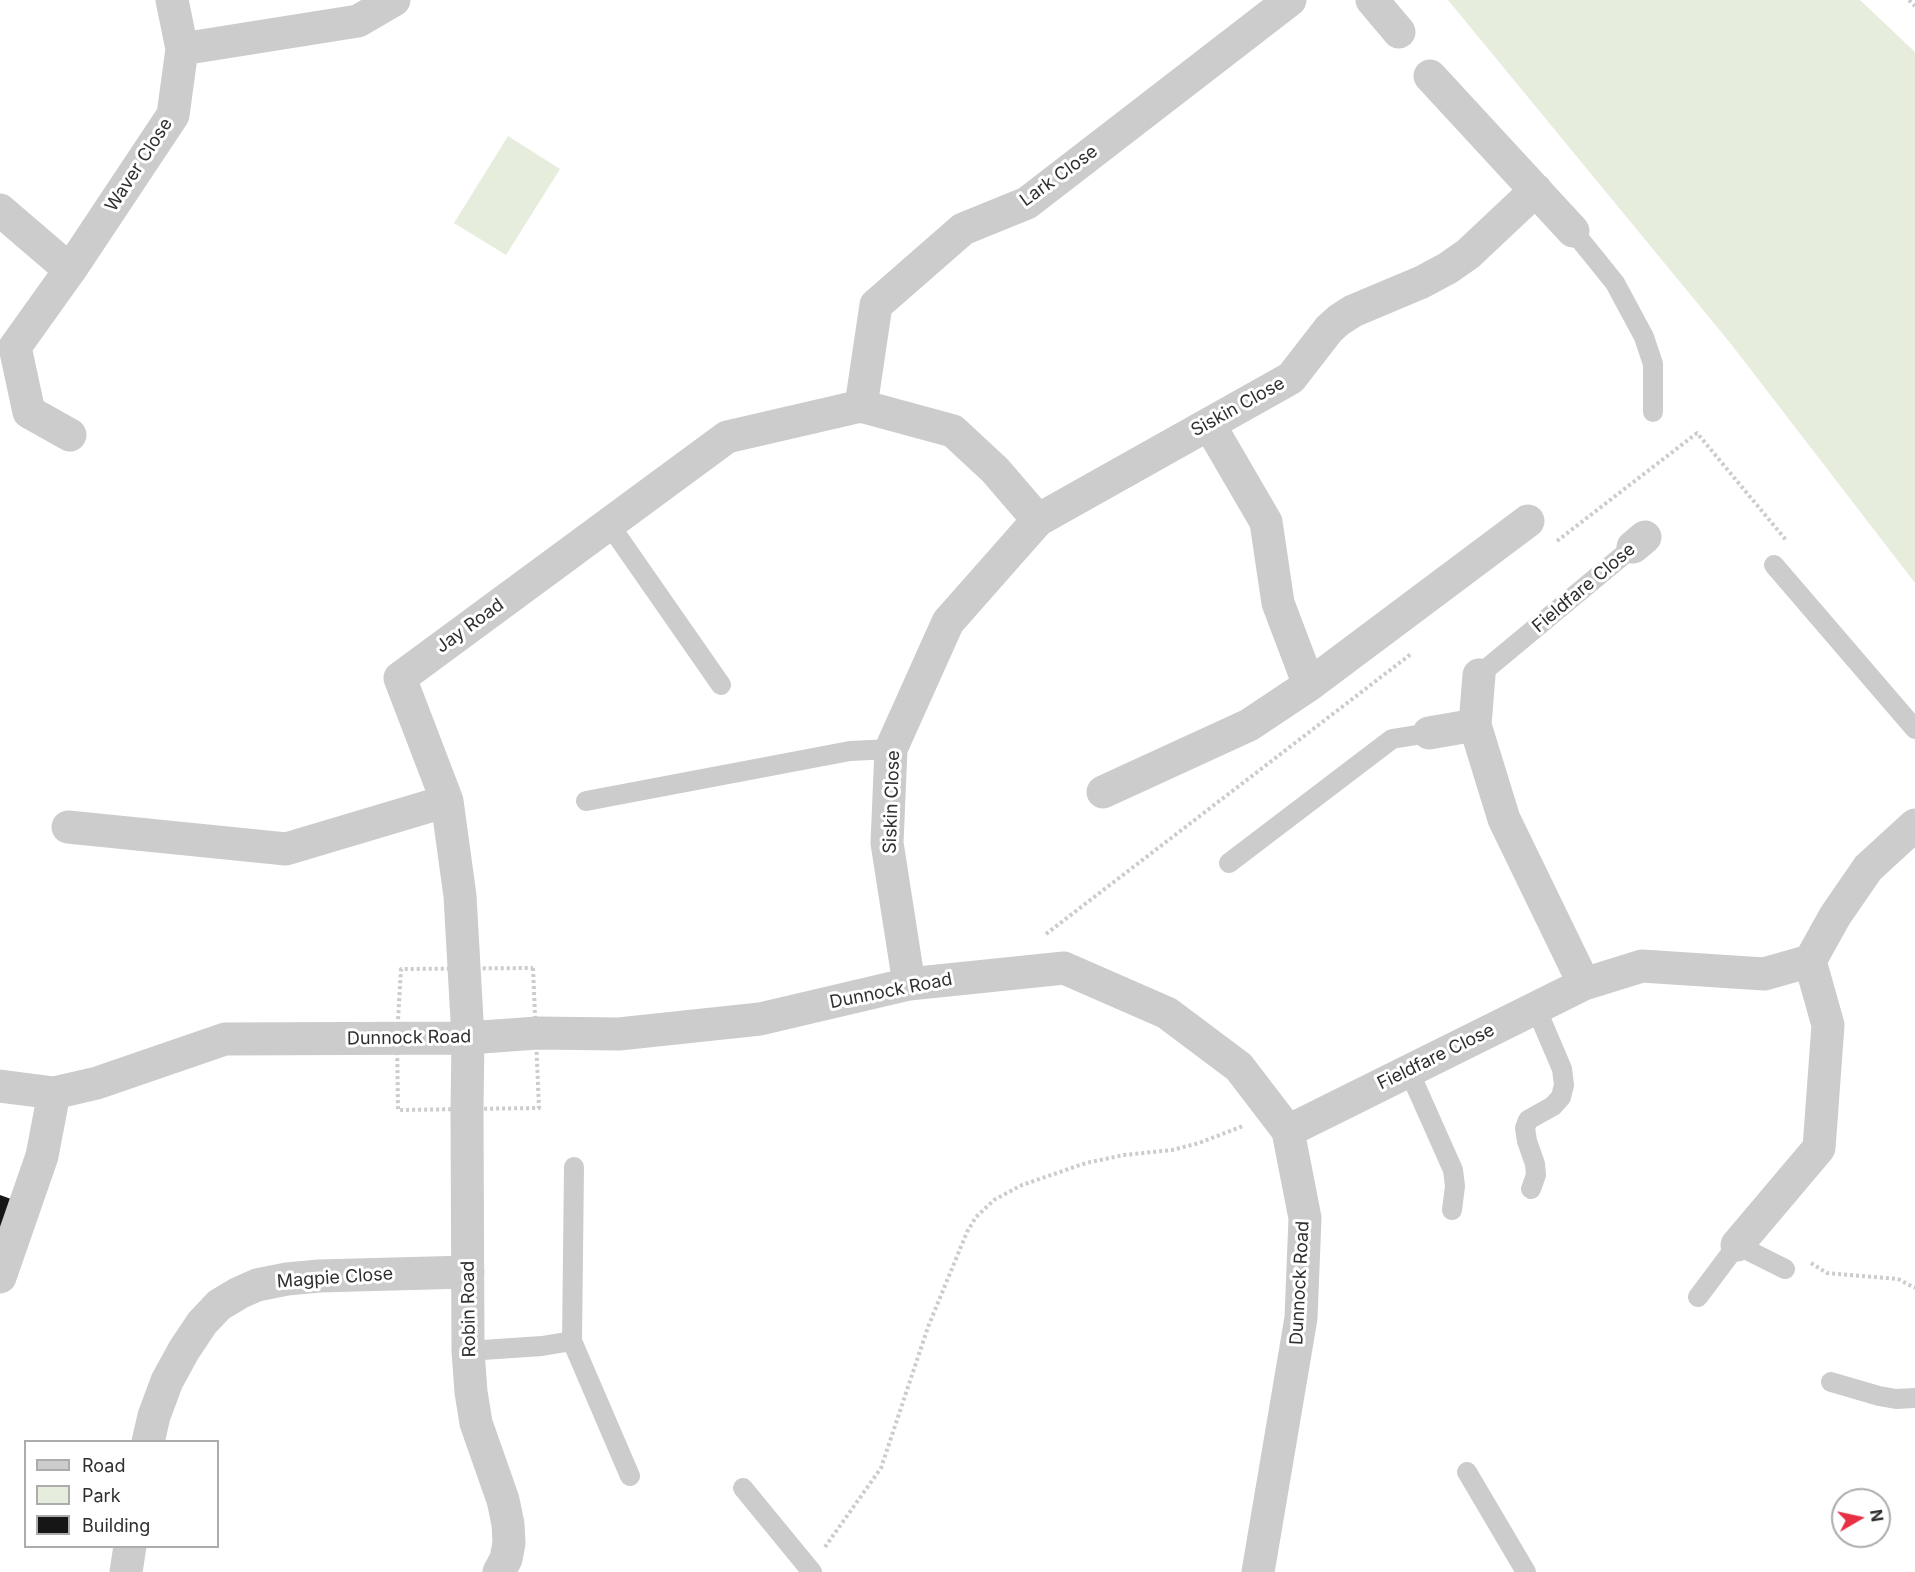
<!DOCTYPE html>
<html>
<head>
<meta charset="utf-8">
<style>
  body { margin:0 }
  #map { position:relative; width:1915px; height:1572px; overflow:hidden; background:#fff; font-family:Inter,sans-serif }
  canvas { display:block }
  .legend { position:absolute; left:24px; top:1440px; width:195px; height:108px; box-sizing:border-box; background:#fff; border:2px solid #acacac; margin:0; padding:8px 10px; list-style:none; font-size:18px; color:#2f2f2f }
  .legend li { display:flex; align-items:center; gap:12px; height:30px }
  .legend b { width:30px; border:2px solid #acacac }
  .north { position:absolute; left:1831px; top:1488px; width:60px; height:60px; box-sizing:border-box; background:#fff; border:2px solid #acacac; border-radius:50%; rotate:81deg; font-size:16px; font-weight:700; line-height:24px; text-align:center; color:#2f2f2f }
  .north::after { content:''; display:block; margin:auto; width:21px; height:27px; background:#e83044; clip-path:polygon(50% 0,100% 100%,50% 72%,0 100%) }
</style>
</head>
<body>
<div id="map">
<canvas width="1915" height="1572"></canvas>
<ul class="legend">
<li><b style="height:8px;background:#ccc"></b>Road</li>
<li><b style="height:16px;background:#e6eddd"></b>Park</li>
<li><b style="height:16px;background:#161616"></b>Building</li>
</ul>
<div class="north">N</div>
</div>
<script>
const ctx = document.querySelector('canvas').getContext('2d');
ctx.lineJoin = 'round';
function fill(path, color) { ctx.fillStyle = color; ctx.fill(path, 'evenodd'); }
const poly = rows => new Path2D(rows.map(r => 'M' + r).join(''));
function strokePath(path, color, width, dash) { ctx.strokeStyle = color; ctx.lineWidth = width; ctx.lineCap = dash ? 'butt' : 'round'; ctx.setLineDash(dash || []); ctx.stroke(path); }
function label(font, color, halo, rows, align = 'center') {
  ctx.font = font + ' Inter,sans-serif'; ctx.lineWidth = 6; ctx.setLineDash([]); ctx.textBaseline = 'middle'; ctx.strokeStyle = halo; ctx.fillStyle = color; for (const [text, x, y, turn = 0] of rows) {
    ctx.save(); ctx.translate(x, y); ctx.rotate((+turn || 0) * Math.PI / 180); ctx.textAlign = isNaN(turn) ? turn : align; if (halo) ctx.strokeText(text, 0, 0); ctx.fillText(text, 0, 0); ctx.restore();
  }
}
const green = poly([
  [1448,0,1860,0,1915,52,1915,583,1731,344],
  [508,136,560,169,506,255,454,223]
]);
const building = poly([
  [0,1195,11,1199,0,1232]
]);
const path = poly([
  [1909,0,1915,6],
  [1557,541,1697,433,1786,540],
  [1046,934,1411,654],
  [533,968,539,1108,398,1110,397,1038,401,969,533,968],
  [1811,1263,1827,1273,1898,1279,1915,1288],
  [825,1547,881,1468,928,1327,967,1232,976,1217,994,1200,1022,1185,1086,1163,1124,1155,1172,1150,1199,1143,1243,1126]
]);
const lane = poly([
  [1573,231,1615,283,1644,337,1653,364,1653,412],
  [609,524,721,685],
  [1774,565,1915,729],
  [1479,675,1633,547],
  [586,801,850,751,891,749],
  [1229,863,1392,739,1429,733],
  [1409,1071,1453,1170,1455,1186,1452,1210],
  [574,1167,572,1341,630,1476],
  [1531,1189,1536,1175,1535,1164,1527,1141,1525,1128,1528,1120,1553,1106,1561,1097,1564,1085,1562,1069,1536,1008],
  [1698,1297,1737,1245,1785,1269],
  [468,1351,542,1346,572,1341],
  [1831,1382,1879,1396,1896,1399,1915,1398],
  [1467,1472,1526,1572],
  [743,1488,812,1572]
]);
const street = poly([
  [1372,0,1399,32],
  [182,49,358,21,394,0],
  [1430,76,1573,231],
  [0,210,70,270],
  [861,406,876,305,963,229,1027,203,1290,0],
  [1209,424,1266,522,1278,603,1309,685],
  [70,435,29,412,15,347,70,270,173,115,182,49,172,0],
  [1038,520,1291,378,1329,329,1339,320,1353,311,1422,282,1448,268,1468,254,1536,190],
  [1633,547,1645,537],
  [1479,675,1475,725,1504,819,1584,984],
  [1429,733,1475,725],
  [1103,792,1249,725,1309,685,1528,521],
  [68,827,286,849,447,801],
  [0,1086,54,1093,97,1083,225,1039,468,1038,537,1033,619,1034,760,1019,909,984,1064,968,1167,1013,1239,1067,1288,1131,1305,1218,1301,1318,1258,1572],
  [1288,1131,1584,984,1642,966,1764,974,1810,961,1835,916,1868,868,1915,825],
  [1737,1245,1819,1148,1828,1025,1810,961],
  [0,1277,42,1156,54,1093],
  [148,1442,154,1416,167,1381,184,1350,202,1323,219,1305,239,1293,257,1285,287,1279,319,1276,468,1272],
  [126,1572,130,1546],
  [499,1572,506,1559,509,1543,508,1524,503,1500,476,1423,471,1392,468,1351,467,1109,468,1038,460,896,447,801,400,678,727,437,861,406,953,431,995,470,1038,520,948,622,891,749,887,843,909,984]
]);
const streetNames = [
  ["Waver Close",139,165,-57],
  ["Lark Close",1059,176,-36],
  ["Siskin Close",1238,407,-29],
  ["Fieldfare Close",1584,588,-40],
  ["Jay Road",470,626,-36],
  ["Siskin Close",892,802,-88],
  ["Dunnock Road",891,991,-11],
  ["Dunnock Road",409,1038,-1],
  ["Fieldfare Close",1436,1057,-26],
  ["Magpie Close",335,1278,-4],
  ["Dunnock Road",1300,1283,-87],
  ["Robin Road",469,1309,-91]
];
fill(green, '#e6eddd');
fill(building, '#161616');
strokePath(path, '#ccc', 4, [3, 3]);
strokePath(lane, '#ccc', 20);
strokePath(street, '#ccc', 33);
label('18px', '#2f2f2f', '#fff', streetNames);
</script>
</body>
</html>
